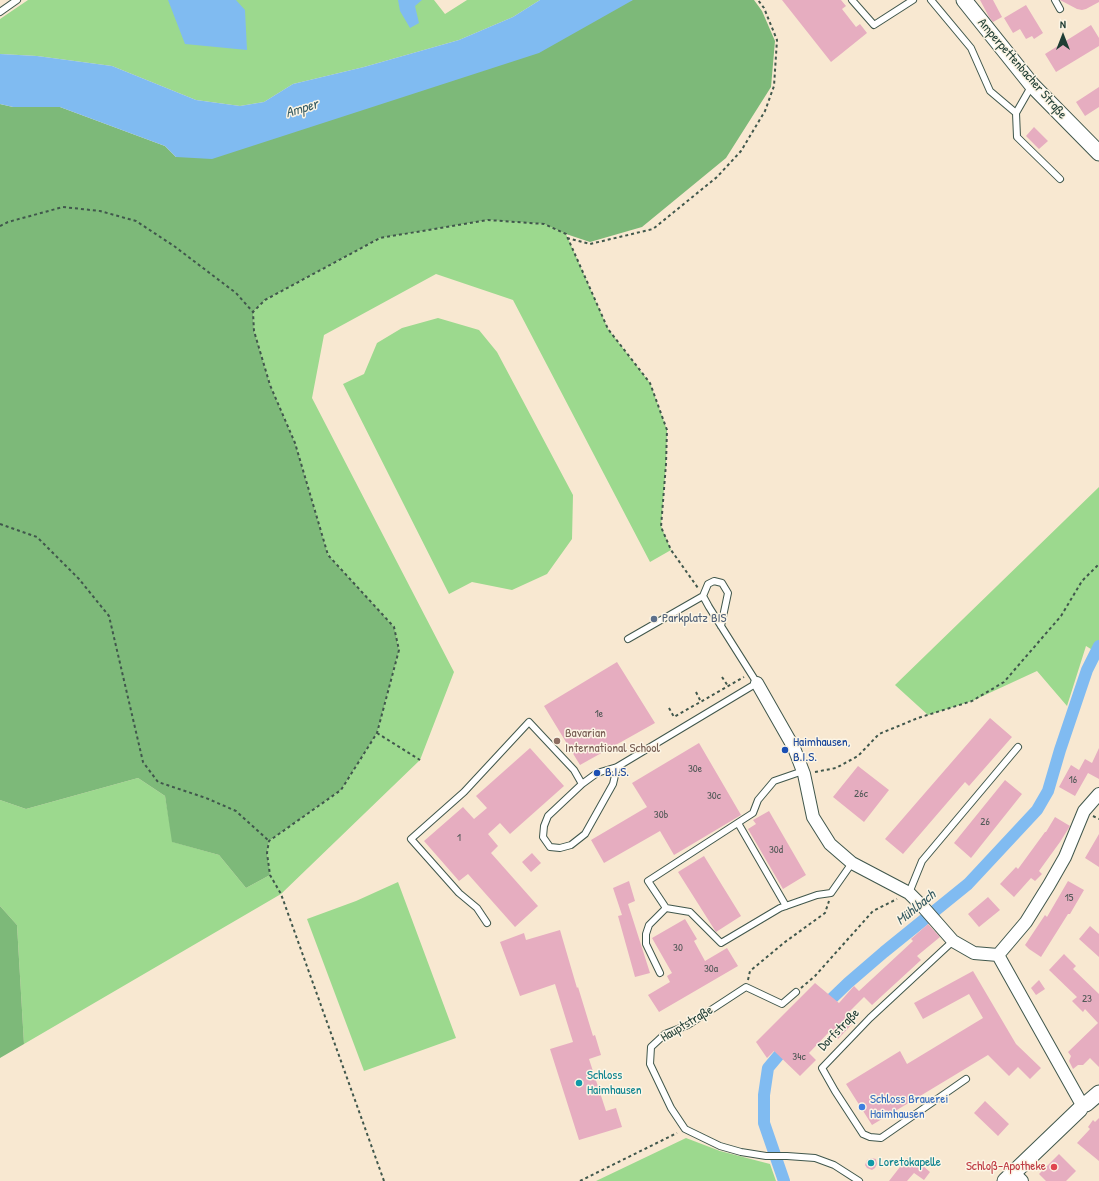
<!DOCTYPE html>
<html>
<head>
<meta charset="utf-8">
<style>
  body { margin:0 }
  #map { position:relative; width:1099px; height:1181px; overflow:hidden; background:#f8e8d1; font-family:"Patrick Hand",sans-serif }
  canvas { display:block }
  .north { position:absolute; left:1043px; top:16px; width:40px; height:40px; -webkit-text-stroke:3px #fcf5e5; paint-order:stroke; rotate:0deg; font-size:11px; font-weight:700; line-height:16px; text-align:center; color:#1f3d34 }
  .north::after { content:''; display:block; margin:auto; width:14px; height:18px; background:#1f3d34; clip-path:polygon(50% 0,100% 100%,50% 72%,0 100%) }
</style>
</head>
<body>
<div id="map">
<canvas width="1099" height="1181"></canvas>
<div class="north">N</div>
</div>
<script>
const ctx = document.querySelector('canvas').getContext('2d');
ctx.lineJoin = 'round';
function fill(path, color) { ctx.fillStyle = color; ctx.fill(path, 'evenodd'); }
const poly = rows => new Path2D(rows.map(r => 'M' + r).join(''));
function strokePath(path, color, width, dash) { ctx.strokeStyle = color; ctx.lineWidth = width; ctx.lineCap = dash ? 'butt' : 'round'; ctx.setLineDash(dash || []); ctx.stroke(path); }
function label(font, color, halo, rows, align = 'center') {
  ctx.font = font + ' "Patrick Hand",sans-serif'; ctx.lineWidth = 3; ctx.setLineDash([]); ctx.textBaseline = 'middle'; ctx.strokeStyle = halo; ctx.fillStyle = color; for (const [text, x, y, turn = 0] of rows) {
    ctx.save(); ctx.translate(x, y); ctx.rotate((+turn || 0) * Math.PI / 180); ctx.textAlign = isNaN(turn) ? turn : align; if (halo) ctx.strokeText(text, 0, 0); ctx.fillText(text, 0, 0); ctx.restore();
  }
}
const green = poly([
  [28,0,434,0,445,14,467,0,540,0,513,17,459,40,364,67,293,84,264,102,240,106,196,100,112,66,37,56,0,54,0,19],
  [488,220,544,224,566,234,608,329,650,383,667,430,666,464,661,526,671,550,650,562,513,300,436,274,324,335,312,398,454,672,420,760,281,894,24,1044,17,925,0,906,0,800,26,809,138,778,165,796,173,842,219,855,246,888,270,875,267,853,269,841,341,790,377,733,399,650,394,627,328,555,295,443,270,385,254,331,253,312,265,300,380,238],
  [438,318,479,330,497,352,573,495,572,539,547,574,512,590,472,582,449,594,343,384,364,374,377,343,402,328],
  [1099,487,1099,654,1086,646,1067,706,1037,671,972,701,928,715,895,685],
  [398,882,456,1038,364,1071,307,919,356,901],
  [686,1138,720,1151,770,1164,776,1181,596,1181]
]);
const forest = poly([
  [632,0,754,0,762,11,775,41,771,87,726,158,642,227,590,242,566,234,544,224,488,220,380,238,265,300,253,312,254,331,270,385,295,443,328,555,394,627,399,650,377,733,341,790,269,841,267,853,270,875,246,888,219,855,172,842,165,796,138,778,26,809,0,800,0,104,13,107,60,107,165,146,176,157],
  [0,906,17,925,24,1044,0,1058]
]);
const water = poly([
  [168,0,236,0,245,10,247,50,185,44],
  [398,0,422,0,415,6,419,23,410,28,400,11],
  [540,0,633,0,539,53,212,159,176,157,165,146,60,107,13,107,0,104,0,54,37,56,112,66,196,100,240,106,264,102,293,84,364,67,459,40,513,17]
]);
const canal = poly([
  [822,1008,848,983,884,952,968,884,1037,810,1048,791,1060,750,1087,670,1099,646],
  [784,1181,764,1123,764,1095,768,1068,789,1043]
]);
const building = poly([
  [782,0,841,0,846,6,842,9,856,27,860,24,867,33,831,62],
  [980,0,993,0,1002,17,993,22,989,17],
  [1060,0,1099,0,1099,2,1086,9,1082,10,1077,9],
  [1026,5,1043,33,1034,39,1032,36,1026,39,1020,29,1013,33,1004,18],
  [1091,25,1099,38,1099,46,1056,72,1045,54],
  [1099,87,1099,107,1085,116,1076,102],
  [1034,127,1048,141,1039,149,1026,136],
  [617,662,655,723,580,765,544,706],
  [990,718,1012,737,969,786,965,782,903,854,885,839],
  [699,743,741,815,674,855,660,831,604,863,591,840,647,807,632,783],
  [530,748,564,786,510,834,500,823,488,834,498,846,491,853,538,906,515,927,468,874,459,881,424,841,463,807,474,819,487,808,476,796],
  [1099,748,1099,779,1088,773,1075,796,1059,787,1071,765,1079,770,1085,759,1092,763],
  [858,766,889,790,864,822,833,797],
  [1005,780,1022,794,971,858,954,843],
  [769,811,806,875,783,889,748,829,756,824,753,820],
  [1055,817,1070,826,1060,842,1039,871,1042,874,1035,881,1031,878,1014,897,1000,884,1016,867,1018,869,1045,832,1046,832],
  [1099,834,1099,867,1085,858],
  [532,853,541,863,531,872,522,862],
  [704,856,741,916,716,932,678,872],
  [629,881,635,901,628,904,650,973,635,977,618,916,622,915,613,888],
  [1068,881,1084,890,1070,914,1068,914,1041,957,1029,949,1025,945,1045,915,1047,917],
  [988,897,1000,910,979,927,968,914],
  [685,919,697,939,694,941,705,961,727,948,738,966,659,1012,648,995,670,982,667,976,672,973,652,938],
  [928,924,940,937,917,956,921,960,872,1005,864,997,845,1016,853,1023,838,1039,830,1031,809,1053,816,1060,800,1076,774,1051,767,1058,756,1042,815,983,839,1003,854,986,859,991,913,941,911,939],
  [1090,926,1099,934,1099,957,1079,939],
  [560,930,577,988,578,987,593,1036,595,1035,601,1055,589,1059,606,1111,616,1108,622,1127,579,1140,550,1049,573,1042,555,984,520,996,500,942,524,933,526,940],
  [1064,954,1076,966,1073,969,1099,994,1099,1067,1090,1058,1083,1065,1078,1065,1073,1069,1069,1061,1071,1056,1068,1052,1098,1023,1085,1009,1083,1012,1072,1001,1077,997,1049,970],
  [973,971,1016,1044,1041,1068,1030,1079,1018,1067,1009,1076,988,1055,872,1125,846,1084,900,1051,907,1064,983,1018,969,994,923,1019,914,1003],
  [1039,980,1045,989,1036,995,1031,988],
  [985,1101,1009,1124,998,1136,974,1113],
  [1099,1118,1099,1161,1077,1143,1090,1129,1088,1127,1093,1120,1095,1122],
  [1059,1154,1076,1171,1066,1181,1046,1181,1039,1174],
  [871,1158,876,1159,877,1164,875,1168,872,1170,867,1168,865,1165,867,1160],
  [907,1158,913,1163,916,1160,930,1172,924,1180,914,1173,907,1181,889,1181]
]);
const path = poly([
  [0,226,8,222,63,207,100,211,136,221,174,246,236,293,253,312],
  [567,238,590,244,653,229,717,177,741,151,765,111,774,86,777,40,764,8,758,0],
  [0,524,37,537,79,579,109,616,143,762,158,782,206,798,236,811,269,841],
  [722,677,728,686],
  [696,692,701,702],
  [669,708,674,717,744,677],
  [377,733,420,760],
  [815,772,836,768,858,756,879,734,918,718,972,701,1004,682,1061,616,1082,581,1099,564],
  [1093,816,1099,819],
  [748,980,750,971,785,942,825,913,829,901],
  [801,988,815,976,873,911,897,899],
  [384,1181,281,894,270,875,267,853,269,841,341,790,377,733,399,650,394,627,328,555,295,443,270,385,254,331,253,312,265,300,380,238,488,220,544,224,566,234,608,329,650,383,667,430,666,464,661,527,671,550,698,588],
  [580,1181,677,1133]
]);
const service = poly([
  [852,0,874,25,913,0],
  [931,0,971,48,990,91,1016,113],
  [1055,0,1060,9],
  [0,12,17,0],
  [1032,85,1016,113,1017,137,1060,179],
  [628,639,703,596,708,584,714,581,722,583,728,593,721,626],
  [617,767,613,784,585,834,571,845,560,848,550,847,543,837,544,826,548,816,582,784,597,773,617,767,757,683,709,607,703,596],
  [738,823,786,906],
  [909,893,922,861,1018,747],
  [666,908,648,881,753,813,758,800,774,781,803,771],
  [666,908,690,912,721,943,780,908,817,895,831,893,852,863],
  [487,923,477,908,459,893,411,839,464,792,529,722,574,770,582,784],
  [953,941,870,1018,822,1068,835,1091,863,1134,870,1137,881,1138,966,1079],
  [660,973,646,944,646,934,649,925,666,908],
  [796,992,782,1004,746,987,688,1025,665,1034,651,1047,650,1064,671,1108,685,1129,720,1146,741,1152,766,1156,787,1156,815,1158,834,1165,859,1181]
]);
const minor = poly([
  [757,683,794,748,804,774,813,817,830,844,852,863,909,893,924,908,953,941,974,953,998,955],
  [998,955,1026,922,1049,885,1065,857,1084,811,1099,794],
  [998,955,1081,1103],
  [1014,1173,1022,1181]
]);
const tertiary = poly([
  [964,0,1032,85,1099,153],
  [1086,1104,1099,1093],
  [1005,1181,1080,1109]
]);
const markers = [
  [654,619,4,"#5c6f8a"],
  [557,741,4,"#8d6e63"],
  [785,750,4,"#1a4fb4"],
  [597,773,4,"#1a4fb4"],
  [579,1083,4,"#0f9aa8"],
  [862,1107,4,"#3f7fe0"],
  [871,1163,4,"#0f9aa8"],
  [1054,1167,4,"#e0444e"]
];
const numberNames = [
  ["1e",599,714],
  ["30e",695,769],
  ["16",1073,780],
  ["26c",861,794],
  ["30c",714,796],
  ["30b",661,815],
  ["26",985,822],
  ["1",459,838],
  ["30d",776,850],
  ["15",1069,898],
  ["30",678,948],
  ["30a",711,969],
  ["23",1087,999],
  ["34c",799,1057]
];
const streetNames = [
  ["Amperpettenbacher Straße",1022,69,49],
  ["Hauptstraße",687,1024,-31],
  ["Dorfstraße",839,1030,-46]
];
const serviceNames = [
  ["Parkplatz BIS",662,619]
];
const educationNames = [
  ["Bavarian",565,734],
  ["International School",565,749]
];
const transitNames = [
  ["Haimhausen,",793,743],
  ["B.I.S.",793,758],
  ["B.I.S.",605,773]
];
const cultureNames = [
  ["Schloss",587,1076],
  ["Haimhausen",587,1091],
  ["Loretokapelle",879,1163]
];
const shopNames = [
  ["Schloss Brauerei",870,1100],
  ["Haimhausen",870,1115]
];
const healthNames = [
  ["Schloß-Apotheke",1046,1167]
];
const waterNames = [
  ["Amper",302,109,-17],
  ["Mühlbach",916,908,-39]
];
fill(green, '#9cd98e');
fill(forest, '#7db979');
fill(water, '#80bbf1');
strokePath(canal, '#80bbf1', 12);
fill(building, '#e6adc0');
strokePath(service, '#40574c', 8);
strokePath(minor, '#40574c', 14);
strokePath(tertiary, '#40574c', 17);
strokePath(path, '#40574c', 2, [3, 3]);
strokePath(service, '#fff', 6);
strokePath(minor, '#fff', 12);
strokePath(tertiary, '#fff', 15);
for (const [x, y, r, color] of markers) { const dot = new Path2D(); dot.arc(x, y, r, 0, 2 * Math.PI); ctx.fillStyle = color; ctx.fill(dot); strokePath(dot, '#fcf5e5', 1.5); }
label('11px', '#515957', null, numberNames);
label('13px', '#1f3d34', '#fcf5e5', streetNames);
label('13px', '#4e5e75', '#fcf5e5', serviceNames, 'left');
label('13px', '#785e54', '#fcf5e5', educationNames, 'left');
label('13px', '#164399', '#fcf5e5', transitNames, 'left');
label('13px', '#0d838f', '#fcf5e5', cultureNames, 'left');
label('13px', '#366cbe', '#fcf5e5', shopNames, 'left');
label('13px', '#be3a42', '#fcf5e5', healthNames, 'right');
label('italic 14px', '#375c63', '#fcf5e5', waterNames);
</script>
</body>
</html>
